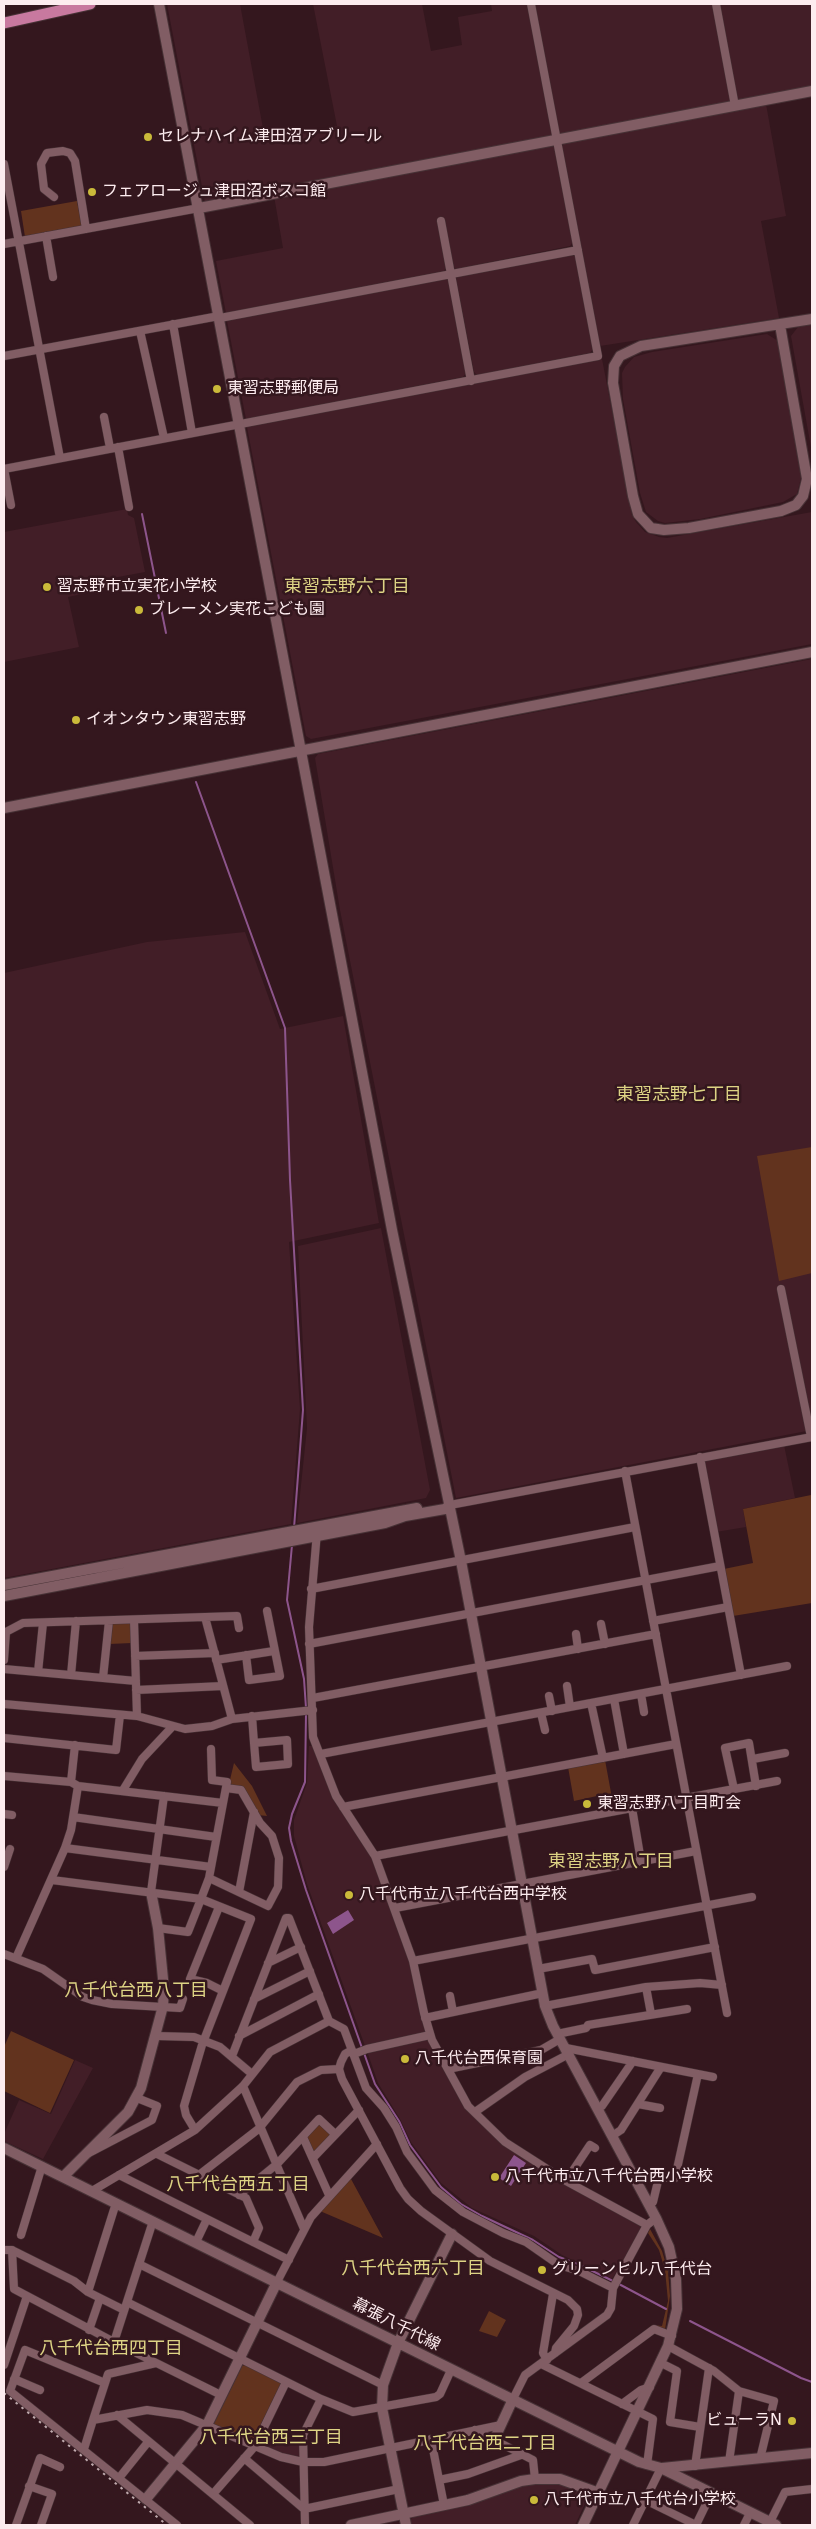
<!DOCTYPE html>
<html>
<head>
<meta charset="utf-8">
<style>
  body { margin:0 }
  #map { position:relative; width:816px; height:2529px; overflow:hidden; background:#34171e; font-family:"DejaVu Sans",sans-serif }
  canvas { display:block }
  .frame { position:absolute; inset:0; border:5px solid #fdecef; pointer-events:none }
</style>
</head>
<body>
<div id="map">
<canvas width="816" height="2529"></canvas>
<div class="frame"></div>
</div>
<script>
const ctx = document.querySelector('canvas').getContext('2d');
ctx.lineJoin = 'round';
function fill(path, color) { ctx.fillStyle = color; ctx.fill(path, 'evenodd'); }
const poly = rows => new Path2D(rows.map(r => 'M' + r).join(''));
function strokePath(path, color, width, dash) { ctx.strokeStyle = color; ctx.lineWidth = width; ctx.lineCap = dash ? 'butt' : 'round'; ctx.setLineDash(dash || []); ctx.stroke(path); }
function label(font, color, halo, rows, align = 'center') {
  ctx.font = font + ' "DejaVu Sans","Noto Sans JP",sans-serif'; ctx.lineWidth = 5; ctx.setLineDash([]); ctx.textBaseline = 'middle'; ctx.strokeStyle = halo; ctx.fillStyle = color; for (const [text, x, y, turn = 0] of rows) {
    ctx.save(); ctx.translate(x, y); ctx.rotate((+turn || 0) * Math.PI / 180); ctx.textAlign = isNaN(turn) ? turn : align; if (halo) ctx.strokeText(text, 0, 0); ctx.fillText(text, 0, 0); ctx.restore();
  }
}
const built = poly([
  [167,4,240,4,265,139,337,126,313,4,422,4,431,51,462,45,458,17,492,11,491,4,527,4,552,135,550,138,205,202],
  [534,4,713,4,730,100,728,103,561,135,559,134],
  [718,4,812,4,812,87,736,100],
  [766,104,786,216,761,221,779,318,600,346,561,147,565,143],
  [552,145,556,148,573,242,570,246,456,269,453,266,444,219,437,220,446,268,444,271,226,313,216,261,283,248,274,196],
  [571,254,576,257,593,349,590,353,477,375,474,372,456,279,458,276],
  [445,278,448,280,466,373,463,377,246,419,227,321],
  [812,324,812,453,791,336,798,327],
  [767,334,778,341,801,478,797,494,783,502,700,519,665,523,658,521,646,512,640,493,623,399,622,373,625,367,634,357,652,352],
  [602,359,632,515,636,522,645,532,659,537,667,538,812,512,812,644,311,739,306,736,247,427],
  [127,509,128,515,134,518,145,572,91,582,92,592,68,597,79,647,4,662,4,532],
  [812,659,812,1430,456,1498,340,910,315,758,318,754],
  [245,932,280,1029,343,1016,379,1223,289,1242,300,1409,291,1524,4,1578,4,973,147,942],
  [381,1228,430,1490,426,1498,297,1523,307,1428,298,1246],
  [784,1445,795,1498,743,1509,746,1527,716,1532,703,1461],
  [309,1746,315,1746,334,1798,374,1860,410,1962,426,2034,365,2046,307,1884,294,1836,294,1820,307,1783],
  [428,2039,473,2114,562,2182,641,2225,642,2228,612,2279,562,2255,534,2236,472,2208,441,2183,411,2142,400,2119,378,2083,367,2051],
  [75,2060,93,2068,43,2159,4,2141,4,2134,19,2100,51,2114],
  [267,2426,301,2443,302,2457,299,2459,284,2455,259,2445],
  [536,2483,559,2484,589,2495,575,2525,411,2525,410,2520,413,2517,522,2485]
]);
const green = poly([
  [77,201,82,227,25,237,21,211],
  [812,1147,812,1273,779,1281,757,1156],
  [811,1495,812,1603,733,1616,724,1569,753,1563,743,1509],
  [130,1623,132,1643,109,1644,112,1624],
  [605,1760,614,1809,600,1812,597,1796,574,1801,568,1767],
  [234,1763,252,1786,267,1816,258,1815,242,1789,233,1787,229,1784],
  [11,2031,74,2060,50,2113,4,2091,4,2047],
  [321,2123,330,2132,330,2136,314,2154,307,2136,317,2124],
  [348,2179,351,2179,383,2238,320,2211],
  [650,2229,662,2251,668,2271,670,2296,665,2330,654,2325,662,2326,668,2301,665,2270,659,2250,648,2233],
  [489,2311,506,2320,497,2337,479,2331],
  [246,2365,282,2382,252,2442,213,2426,212,2421,239,2366]
]);
const water = poly([
  [348,1910,354,1920,333,1934,327,1923],
  [514,2155,526,2163,511,2186,499,2178]
]);
const stream = poly([
  [142,514,166,633],
  [196,782,285,1028,290,1180,303,1410,294,1528],
  [292,1545,287,1600,304,1679,306,1708],
  [306,1713,305,1782,292,1814,289,1828,291,1841,306,1890,362,2048],
  [364,2053,375,2084,399,2121,410,2145,441,2187,461,2204,482,2216,533,2240,559,2257,578,2264,613,2281],
  [617,2283,666,2309],
  [690,2321,801,2378,812,2382]
]);
const street = poly([
  [716,4,735,106],
  [4,164,60,458],
  [54,197,44,189,41,164,47,153,63,151,70,153,75,161,86,229],
  [441,221,471,381],
  [46,236,53,277],
  [4,244,199,208],
  [220,318,578,250],
  [173,324,192,433],
  [140,331,164,438],
  [4,356,219,316],
  [104,417,110,448],
  [118,447,129,507],
  [4,469,598,356,531,4],
  [4,469,11,505],
  [781,1289,811,1437],
  [700,1457,741,1675],
  [625,1471,727,2013],
  [450,1505,812,1437],
  [317,1532,309,1627,313,1737,336,1796,375,1856,413,1961,424,2013,432,2040,468,2106,505,2142,566,2181,647,2225],
  [311,1589,635,1527],
  [205,1617,232,1719],
  [134,1620,137,1716],
  [653,1621,728,1607],
  [601,1624,605,1644],
  [4,1633,23,1623,205,1617,237,1616,239,1628],
  [576,1634,578,1649],
  [309,1644,720,1566],
  [246,1655,249,1680,280,1676,267,1611],
  [135,1656,215,1653],
  [4,1660,6,1632],
  [216,1660,274,1651],
  [4,1669,136,1681],
  [38,1672,43,1623],
  [71,1675,76,1621],
  [103,1678,109,1621],
  [567,1686,570,1707],
  [136,1690,223,1686],
  [641,1694,644,1712],
  [549,1696,552,1711],
  [313,1698,656,1634],
  [614,1699,624,1754],
  [591,1703,603,1758],
  [4,1704,137,1716,185,1729,212,1726,232,1719,313,1710],
  [541,1713,545,1730],
  [252,1716,254,1743,256,1767,288,1764,287,1740,254,1743],
  [4,1738,116,1750,120,1715],
  [321,1754,787,1666],
  [753,1759,785,1753],
  [4,1776,71,1782,78,1786,223,1803],
  [71,1782,75,1745],
  [734,1789,725,1748,749,1743,756,1786],
  [123,1790,142,1759,172,1727],
  [343,1807,676,1744],
  [632,1808,641,1861],
  [4,1814,12,1815],
  [73,1817,216,1837],
  [65,1848,211,1867],
  [375,1856,777,1781],
  [4,1867,10,1849],
  [209,1878,268,1906,278,1887,279,1858,272,1836,260,1823,241,1790,226,1788],
  [52,1880,201,1899,209,1878,227,1782,212,1780,211,1749],
  [151,1892,164,1796],
  [239,1892,254,1812],
  [219,1907,190,1979,207,1983,223,1991],
  [395,1908,696,1851],
  [158,1928,188,1932,201,1899],
  [4,1954,43,1969,83,1997,92,2000,112,2004,180,2008,183,1999],
  [16,1958,65,1848,71,1830,78,1786],
  [413,1961,752,1897],
  [268,1963,301,1947],
  [538,1969,592,1959,595,1970,715,1947],
  [646,1987,651,2014],
  [450,1996,453,2012],
  [254,1999,310,1971],
  [545,2006,646,1987,700,1983,722,1985],
  [425,2018,543,1993],
  [557,2034,586,2028,588,2025,687,2009],
  [156,2036,194,2037,220,2047,252,2074],
  [239,2036,319,1994],
  [566,2048,713,2077],
  [352,2050,345,2054,341,2062,339,2069,342,2079,400,2188,408,2199,421,2211,490,2261,568,2300,577,2309,578,2315,574,2326,556,2348,555,2353],
  [354,2054,367,2049,430,2035],
  [232,2056,286,1918,289,1918,329,2021,344,2029,366,2088,384,2108,396,2127,407,2152,435,2190,463,2212,503,2233,526,2242,559,2265,579,2271,613,2288],
  [448,2069,541,2050,560,2039],
  [243,2086,304,2229],
  [638,2104,660,2108],
  [598,2108,602,2106,633,2061],
  [475,2112,525,2077,569,2054],
  [261,2126,297,2082,321,2070,339,2069],
  [195,2130,186,2115,184,2106,202,2045,251,1919,201,1899],
  [612,2136,621,2130,661,2067],
  [303,2137,329,2195],
  [89,2153,152,2120,157,2106,137,2098],
  [157,2154,246,2198,259,2228,253,2242],
  [313,2158,359,2110],
  [119,2175,289,2260],
  [199,2175,261,2127],
  [566,2181,590,2145,595,2148],
  [92,2191,195,2130,243,2086,270,2052,329,2021],
  [239,2195,277,2164,319,2119,335,2134],
  [648,2203,653,2202,659,2177,675,2178,698,2074],
  [153,2221,114,2342,221,2395],
  [21,2235,42,2166],
  [196,2242,207,2219],
  [5,2250,12,2250,74,2281,88,2292,124,2310],
  [12,2250,14,2289,114,2342],
  [139,2264,383,2385],
  [277,2282,311,2217,377,2144],
  [88,2292,116,2203],
  [127,2302,321,2399,353,2412,436,2397,440,2394,451,2370],
  [89,2330,100,2298],
  [668,2346,714,2371,739,2391,774,2401,760,2459],
  [547,2360,543,2353,553,2294],
  [661,2363,677,2371,670,2422,700,2427],
  [541,2364,653,2419,647,2465],
  [4,2365,27,2296],
  [14,2379,40,2390],
  [105,2383,25,2350,10,2391,177,2525],
  [581,2383,654,2329,672,2336],
  [513,2399,525,2375,607,2315,611,2308,613,2288,647,2225,656,2218],
  [622,2404,641,2390,650,2387],
  [117,2415,250,2525],
  [93,2420,108,2374,156,2363],
  [475,2430,533,2460,535,2479],
  [431,2439,444,2505],
  [84,2449,93,2420,147,2410,182,2415,281,2457,303,2462,324,2462,501,2425],
  [244,2458,304,2509,399,2489],
  [729,2462,739,2391],
  [695,2466,709,2368],
  [119,2478,148,2442],
  [439,2480,468,2474,521,2455],
  [29,2486,52,2494,41,2525],
  [213,2494,255,2446,286,2382],
  [645,2500,696,2525],
  [770,2522,785,2492,812,2489],
  [16,2525,40,2458,60,2467],
  [305,2525,303,2435,321,2399],
  [633,2525,661,2468],
  [696,2525,711,2494],
  [744,2525,750,2513]
]);
const secondary = poly([
  [159,4,392,1230,461,1561,545,2006,553,2026,656,2218,669,2247,676,2279,677,2309,668,2346,583,2525],
  [199,208,812,91],
  [780,325,807,479,803,496,796,505,781,511,689,528,664,530,651,528,638,514,633,496,613,383,614,366,620,356,641,346,812,319],
  [4,808,812,652],
  [4,1585,417,1508],
  [4,1596,385,1523,405,1516,445,1509,450,1505],
  [4,2148,639,2462,661,2468,776,2525],
  [63,2177,128,2112,141,2088,163,2006,164,1989,158,1928,151,1892],
  [494,2440,513,2399],
  [662,2468,812,2453],
  [146,2499,207,2425,277,2282],
  [351,2525,468,2500,521,2481,535,2479,560,2479,599,2493],
  [406,2525,382,2408,383,2385,398,2343,452,2234]
]);
const primary = poly([
  [4,23,90,4]
]);
const rail = poly([
  [4,2393,167,2525]
]);
const markers = [
  [148,137,5,"#caba3a"],
  [92,192,5,"#caba3a"],
  [217,389,5,"#caba3a"],
  [47,587,5,"#caba3a"],
  [139,610,5,"#caba3a"],
  [76,720,5,"#caba3a"],
  [587,1804,5,"#caba3a"],
  [349,1895,5,"#caba3a"],
  [405,2059,5,"#caba3a"],
  [495,2177,5,"#caba3a"],
  [542,2270,5,"#caba3a"],
  [792,2421,5,"#caba3a"],
  [534,2500,5,"#caba3a"]
];
const poiNames = [
  ["セレナハイム津田沼アブリール",158,137],
  ["フェアロージュ津田沼ボスコ館",102,192],
  ["東習志野郵便局",227,389],
  ["習志野市立実花小学校",57,587],
  ["ブレーメン実花こども園",149,610],
  ["イオンタウン東習志野",86,720],
  ["東習志野八丁目町会",597,1804],
  ["八千代市立八千代台西中学校",359,1895],
  ["八千代台西保育園",415,2059],
  ["八千代市立八千代台西小学校",505,2177],
  ["グリーンヒル八千代台",552,2270],
  ["ビューラN",782,2421,"right"],
  ["八千代市立八千代台小学校",544,2500]
];
const streetNames = [
  ["幕張八千代線",396,2325,27]
];
const neighbourhoodNames = [
  ["東習志野六丁目",347,587],
  ["東習志野七丁目",679,1095],
  ["東習志野八丁目",611,1862],
  ["八千代台西八丁目",136,1991],
  ["八千代台西五丁目",238,2185],
  ["八千代台西六丁目",413,2269],
  ["八千代台西四丁目",111,2349],
  ["八千代台西三丁目",271,2438],
  ["八千代台西二丁目",485,2444]
];
fill(built, '#421e27');
fill(green, '#62331e');
fill(water, '#8d558c');
strokePath(stream, '#8d558c', 2);
strokePath(street, '#473236', 9);
strokePath(secondary, '#473236', 12);
strokePath(primary, '#473236', 13);
strokePath(street, '#815d64', 8);
strokePath(secondary, '#815d64', 10);
strokePath(primary, '#c8799f', 11);
strokePath(rail, '#bea9ad', 2, [2.5, 5]);
for (const [x, y, r, color] of markers) { const dot = new Path2D(); dot.arc(x, y, r, 0, 2 * Math.PI); ctx.fillStyle = color; ctx.fill(dot); strokePath(dot, '#34171e', 2); }
label('16px', '#fdecef', '#34171e', poiNames, 'left');
label('16px', '#fdecef', '#34171e', streetNames);
label('18px', '#ddd384', '#34171e', neighbourhoodNames);
</script>
</body>
</html>
